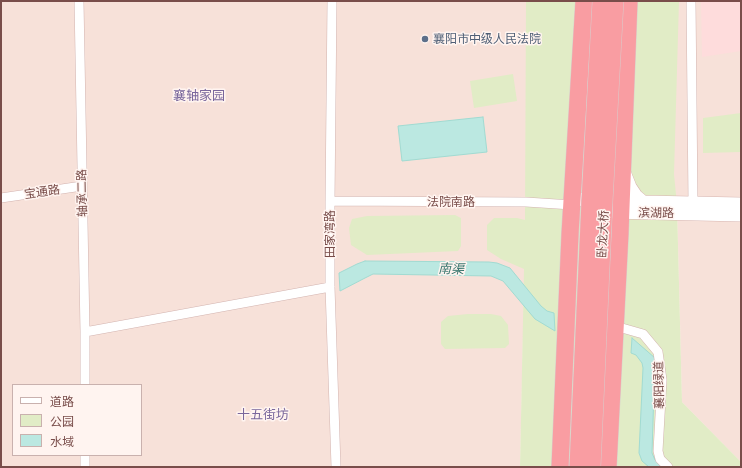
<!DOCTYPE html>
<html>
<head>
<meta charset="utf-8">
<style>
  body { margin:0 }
  #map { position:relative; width:742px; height:468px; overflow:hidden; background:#fdefe9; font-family:Commissioner,"Noto Sans SC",sans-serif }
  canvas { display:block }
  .frame { position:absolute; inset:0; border:2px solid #794d4a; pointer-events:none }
  .legend { position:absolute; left:12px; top:384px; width:130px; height:72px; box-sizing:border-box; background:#fff4f0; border:1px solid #c9b1ae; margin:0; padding:5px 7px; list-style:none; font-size:12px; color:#794d4a }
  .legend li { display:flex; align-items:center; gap:8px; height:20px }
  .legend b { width:20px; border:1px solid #c9b1ae }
</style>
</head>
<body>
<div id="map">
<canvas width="742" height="468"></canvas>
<div class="frame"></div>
<ul class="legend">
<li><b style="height:5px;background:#fff"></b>道路</li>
<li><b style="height:11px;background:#e1ecc6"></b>公园</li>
<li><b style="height:11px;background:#bbe8e1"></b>水域</li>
</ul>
</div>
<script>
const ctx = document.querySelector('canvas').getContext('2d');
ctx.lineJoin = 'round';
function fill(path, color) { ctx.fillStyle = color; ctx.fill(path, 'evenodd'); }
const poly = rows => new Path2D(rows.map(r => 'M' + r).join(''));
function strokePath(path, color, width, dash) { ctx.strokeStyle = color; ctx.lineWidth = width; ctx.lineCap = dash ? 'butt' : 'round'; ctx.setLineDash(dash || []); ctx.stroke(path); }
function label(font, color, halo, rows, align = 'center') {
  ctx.font = font + ' Commissioner,"Noto Sans SC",sans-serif'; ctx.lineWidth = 3; ctx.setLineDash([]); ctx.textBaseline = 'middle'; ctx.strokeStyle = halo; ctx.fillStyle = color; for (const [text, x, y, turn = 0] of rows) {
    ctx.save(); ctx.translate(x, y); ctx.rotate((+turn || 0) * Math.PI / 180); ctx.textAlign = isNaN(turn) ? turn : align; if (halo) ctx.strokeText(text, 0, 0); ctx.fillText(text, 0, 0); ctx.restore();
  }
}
const residential = poly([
  [1,1,741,1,741,462,682,402,677,205,526,204,520,467,1,467],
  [13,385,141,385,141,455,13,455]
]);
const commercial = poly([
  [701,1,741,1,741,51,702,57]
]);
const green = poly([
  [526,1,679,1,674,174,677,205,682,402,741,462,741,467,520,467,524,269,501,259,487,250,487,225,494,218,517,218,525,220],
  [513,74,517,101,474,108,470,81],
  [741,113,741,152,703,153,703,118],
  [455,215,461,218,461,246,458,251,367,255,351,245,349,228,352,219,367,216],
  [468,314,491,314,501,316,508,325,509,344,505,348,445,349,441,344,441,322,448,316]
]);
const water = poly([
  [483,117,487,152,402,161,398,126,483,117],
  [365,261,489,262,497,263,510,268,541,306,547,311,554,313,555,331,535,319,503,281,491,276,373,274,365,278,340,291,339,273,357,264,365,261],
  [632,338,655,358,652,453,655,460,662,467,649,467,642,461,639,453,643,368,642,363,636,355,631,353,632,338]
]);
const street = poly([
  [79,1,85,332,85,385],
  [332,1,330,201,330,287,336,467],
  [691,1,693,203],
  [1,198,82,186],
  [330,201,526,202,572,205],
  [615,326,643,334,658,352,662,380,658,451,660,459,668,467],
  [85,332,330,287],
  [85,467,85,455]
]);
const secondary = poly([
  [624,172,630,187,636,196,643,202],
  [572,199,643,202,741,204],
  [611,212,741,215]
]);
const highway = poly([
  [560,467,570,234,584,1],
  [608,467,620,233,629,1]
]);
const highwayBridge = poly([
  [578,467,590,202,601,1],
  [592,467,604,202,615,1]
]);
const markers = [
  [425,39,4,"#5c6f8a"]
];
const serviceNames = [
  ["襄阳市中级人民法院",433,39]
];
const streetNames = [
  ["宝通路",42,192,-8],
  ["轴承二路",82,193,-91],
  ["法院南路",451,202],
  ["滨湖路",656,213,1],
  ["田家湾路",330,234,-90],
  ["卧龙大桥",603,234,-87],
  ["襄阳绿道",659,385,-91]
];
const neighbourhoodNames = [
  ["襄轴家园",199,96],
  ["十五街坊",263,415]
];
const waterNames = [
  ["南渠",451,269,1]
];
fill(residential, '#f7e1d9');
fill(commercial, '#fedcdc');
fill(green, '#e1ecc6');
fill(water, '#bbe8e1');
strokePath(water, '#a1dbd2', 1);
strokePath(street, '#d3b4b0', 10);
strokePath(secondary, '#d8b5b0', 14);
strokePath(highway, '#d9cdcc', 18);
strokePath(street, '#fff', 9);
strokePath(secondary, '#fff', 13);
strokePath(highway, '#f99da2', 17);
strokePath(highwayBridge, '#d9cdcc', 18, []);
strokePath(highwayBridge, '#f99da2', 17);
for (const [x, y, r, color] of markers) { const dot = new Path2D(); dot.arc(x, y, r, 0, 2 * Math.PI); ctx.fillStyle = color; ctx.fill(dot); strokePath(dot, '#fff4f0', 1.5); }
label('12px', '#4e5e75', '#fff4f0', serviceNames, 'left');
label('12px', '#794d4a', '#fff4f0', streetNames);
label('13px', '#7a679c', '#fff4f0', neighbourhoodNames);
label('italic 13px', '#3a776f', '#fff4f0', waterNames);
</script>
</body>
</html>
